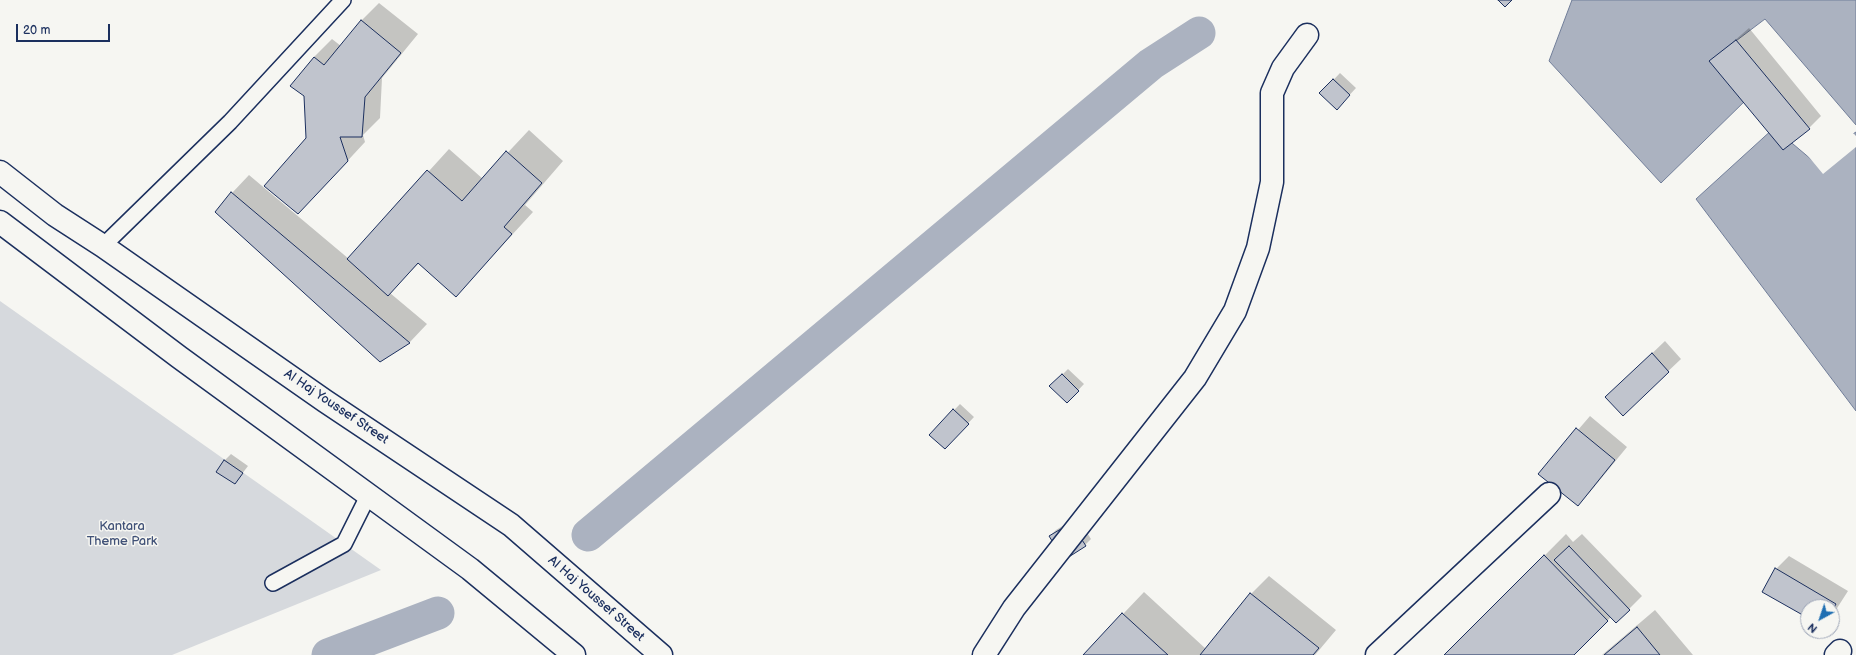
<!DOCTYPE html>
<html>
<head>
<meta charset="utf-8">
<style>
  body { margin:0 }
  #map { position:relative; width:1856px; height:655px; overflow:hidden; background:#f6f6f2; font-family:"Balsamiq Sans",sans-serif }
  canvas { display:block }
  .north { position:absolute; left:1800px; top:599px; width:40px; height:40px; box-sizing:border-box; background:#f6f6f2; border:1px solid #9ea6b7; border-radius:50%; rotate:220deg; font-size:11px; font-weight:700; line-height:16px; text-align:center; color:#1b2f5e }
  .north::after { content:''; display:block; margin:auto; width:14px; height:18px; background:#1f6fb2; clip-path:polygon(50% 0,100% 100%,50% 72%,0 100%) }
  .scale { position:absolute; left:16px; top:24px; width:94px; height:18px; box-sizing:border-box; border:2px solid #1b2f5e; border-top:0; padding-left:5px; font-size:12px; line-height:14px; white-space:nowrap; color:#1b2f5e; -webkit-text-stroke:3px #f6f6f2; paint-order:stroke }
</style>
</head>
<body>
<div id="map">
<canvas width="1856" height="655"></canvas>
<div class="north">N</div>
<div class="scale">20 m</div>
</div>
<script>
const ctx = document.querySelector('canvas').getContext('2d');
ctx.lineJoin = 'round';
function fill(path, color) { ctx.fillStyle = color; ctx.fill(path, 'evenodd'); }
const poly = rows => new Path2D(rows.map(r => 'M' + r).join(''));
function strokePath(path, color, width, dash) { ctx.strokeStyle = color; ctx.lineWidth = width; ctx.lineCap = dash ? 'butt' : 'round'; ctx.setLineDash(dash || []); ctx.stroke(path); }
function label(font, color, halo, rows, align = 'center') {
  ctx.font = font + ' "Balsamiq Sans",sans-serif'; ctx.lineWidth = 3; ctx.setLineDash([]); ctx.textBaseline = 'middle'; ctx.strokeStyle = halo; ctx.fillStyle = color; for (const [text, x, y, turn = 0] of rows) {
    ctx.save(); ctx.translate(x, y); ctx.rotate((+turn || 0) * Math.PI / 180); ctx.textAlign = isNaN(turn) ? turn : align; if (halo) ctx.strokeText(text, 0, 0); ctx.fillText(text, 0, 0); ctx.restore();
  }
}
const green = poly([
  [0,301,381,570,172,655,0,655]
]);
const water = poly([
  [1572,0,1856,0,1856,125,1765,19,1724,50,1747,99,1661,183,1549,61,1572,0],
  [1774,128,1812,160,1856,132,1856,411,1696,199,1774,128]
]);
const pier = poly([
  [1852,132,1856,136,1856,147,1823,174,1804,151,1812,157]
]);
const shadow = poly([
  [379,3,418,34,382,78,380,118,363,135,365,142,316,195,307,138,305,96,292,86,314,57,332,39,341,46,361,21],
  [1749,28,1821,116,1809,128,1711,61],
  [1340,73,1356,88,1343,102,1321,93],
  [529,130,563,161,525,205,533,212,456,296,419,263,390,293,427,324,410,342,381,361,232,193,249,175,349,259,449,149,483,179],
  [1665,341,1681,359,1623,414,1619,385],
  [1068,369,1084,384,1067,402,1051,386],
  [960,404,974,417,945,448,930,435],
  [1590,416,1627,447,1590,492,1578,505,1540,474],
  [231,454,248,466,235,483,224,461],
  [1077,517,1091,539,1085,545,1050,536,1056,530],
  [1566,534,1573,542,1582,534,1642,596,1616,622,1611,617,1573,655,1446,655],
  [1789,556,1848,591,1832,616,1832,607,1808,607,1808,617,1776,569],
  [1269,576,1336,630,1315,655,1084,655,1144,592,1206,649,1251,594],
  [1655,610,1693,655,1602,655]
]);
const canal = poly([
  [588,535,1151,64,1199,33],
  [328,655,438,613]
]);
const building = poly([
  [1498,0,1512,0,1505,7,1498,0],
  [361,20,401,53,365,97,362,137,340,137,348,161,298,214,264,186,306,138,304,96,290,86,314,57,324,65,361,20],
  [1736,40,1810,129,1783,150,1709,61,1736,40],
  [1333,79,1350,95,1337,110,1319,93,1333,79],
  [506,151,542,183,504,227,512,234,456,297,418,263,388,296,347,259,427,170,462,201,506,151],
  [231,192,410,343,380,362,215,212,231,192],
  [1652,353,1669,372,1623,416,1605,397,1652,353],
  [1062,374,1079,391,1067,403,1049,386,1062,374],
  [953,409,969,424,945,449,929,435,953,409],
  [1576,428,1615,460,1578,506,1538,474,1576,428],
  [224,460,243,473,235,484,216,472,224,460],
  [1071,523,1086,546,1064,560,1049,536,1071,523],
  [1569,546,1630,610,1616,623,1554,560,1569,546],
  [1544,555,1608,621,1574,655,1444,655,1544,555],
  [1775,568,1836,604,1832,611,1832,607,1808,607,1808,618,1762,592,1775,568],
  [1250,593,1319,648,1313,655,1200,655,1250,593],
  [1122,613,1168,655,1083,655,1122,613],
  [1637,627,1660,655,1604,655,1637,627]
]);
const lane = poly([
  [103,246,230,122,343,0],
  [273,583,344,544,369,494]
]);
const street = poly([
  [984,655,1014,608,1195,378,1235,311,1258,248,1272,182,1272,93,1283,68,1307,35],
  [1377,655,1549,494],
  [1836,655,1840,651]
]);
const secondary = poly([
  [0,172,55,215,103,246,325,401,511,525,661,655],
  [0,222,179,357,470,569,574,655]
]);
const streetNames = [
  ["Al Haj Youssef Street",336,407,34],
  ["Al Haj Youssef Street",596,599,41]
];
const parkNames = [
  ["Kantara",122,527],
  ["Theme Park",122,542]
];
fill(green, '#d6d9dd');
fill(water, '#abb2c0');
strokePath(water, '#717e99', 1);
fill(pier, '#f6f6f2');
fill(shadow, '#0003');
strokePath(canal, '#abb2c0', 33);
fill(building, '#c0c4cd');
strokePath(building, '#1b2f5e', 1);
strokePath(lane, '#1b2f5e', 18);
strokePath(street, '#1b2f5e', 25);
strokePath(secondary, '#1b2f5e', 25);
strokePath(lane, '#f6f6f2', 15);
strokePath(street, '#f6f6f2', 22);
strokePath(secondary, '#f6f6f2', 22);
label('13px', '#1b2f5e', '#f6f6f2', streetNames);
label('13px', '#405177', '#f6f6f2', parkNames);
</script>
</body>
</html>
